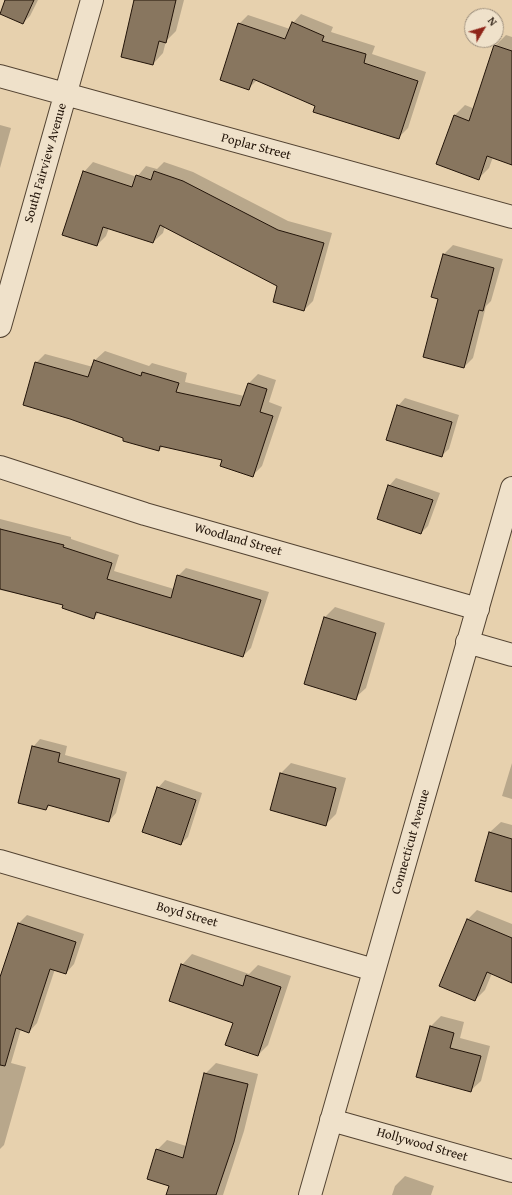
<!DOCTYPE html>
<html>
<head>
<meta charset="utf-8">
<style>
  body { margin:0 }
  #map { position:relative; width:512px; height:1195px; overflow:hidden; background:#e7d1ae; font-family:"Gentium Book Plus",serif }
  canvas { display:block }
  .north { position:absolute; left:464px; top:8px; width:40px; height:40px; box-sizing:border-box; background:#efe1ca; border:1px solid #9d8f7d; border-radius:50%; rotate:52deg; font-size:11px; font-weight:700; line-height:16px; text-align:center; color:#221409 }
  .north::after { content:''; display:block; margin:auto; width:14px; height:18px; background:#8f2418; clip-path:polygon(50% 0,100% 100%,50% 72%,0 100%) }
</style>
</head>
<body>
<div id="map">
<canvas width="512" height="1195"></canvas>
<div class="north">N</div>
</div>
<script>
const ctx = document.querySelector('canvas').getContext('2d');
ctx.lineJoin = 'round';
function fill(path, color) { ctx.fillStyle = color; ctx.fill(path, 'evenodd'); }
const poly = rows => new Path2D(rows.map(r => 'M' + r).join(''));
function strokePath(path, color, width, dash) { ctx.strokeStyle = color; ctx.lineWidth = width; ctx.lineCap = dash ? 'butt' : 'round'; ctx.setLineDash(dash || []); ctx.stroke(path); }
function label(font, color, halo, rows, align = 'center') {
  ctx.font = font + ' "Gentium Book Plus",serif'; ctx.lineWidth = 3; ctx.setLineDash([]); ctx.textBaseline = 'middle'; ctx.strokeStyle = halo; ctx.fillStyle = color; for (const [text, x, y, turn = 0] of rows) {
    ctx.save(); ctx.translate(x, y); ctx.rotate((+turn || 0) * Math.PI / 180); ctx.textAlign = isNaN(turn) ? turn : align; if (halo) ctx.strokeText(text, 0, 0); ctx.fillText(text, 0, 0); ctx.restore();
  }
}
const shadow = poly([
  [6,0,38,0,30,16,23,23],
  [135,0,184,0,176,31,166,41,163,53,153,64],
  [301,14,333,27,331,32,375,46,372,54,426,72,408,128,399,137,316,106,257,80,249,88,239,24,248,15,290,29,293,23],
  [506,35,512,37,512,164,493,157,489,168,478,179,454,116,465,105,475,109,495,46],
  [0,125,11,128,0,168],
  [93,162,137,177,146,166,157,169,164,162,193,172,288,221,332,233,313,301,304,310,279,286,165,226,163,233,153,242,109,228,106,236,97,245,84,172],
  [453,245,503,259,491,301,486,306,473,358,464,367,439,298,432,296,444,254],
  [105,351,149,366,152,363,187,373,185,382,244,396,249,383,258,374,276,380,269,402,282,407,262,466,252,476,223,459,163,446,159,450,125,437,36,363,45,354,93,367,95,360],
  [405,398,459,415,449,449,441,456,398,406],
  [396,478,440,493,428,526,421,533,389,486],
  [0,519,71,537,71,539,119,555,114,571,174,589,178,576,186,568,269,592,251,648,243,656,99,612,94,618,64,604,0,590],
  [335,607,385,623,366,688,355,698,324,618],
  [40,739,67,746,65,755,127,772,116,813,109,821,51,804,46,809,33,747],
  [291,763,346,778,336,814,325,825,281,773],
  [512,763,512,799,502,796],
  [165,780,202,793,188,837,181,844,158,788],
  [501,822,512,825,512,891,476,880,490,832],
  [477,910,512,924,512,982,492,973,485,990,475,1000,467,920],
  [27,915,84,934,74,964,66,973,55,969,37,1023,29,1032,21,1029,11,1063,26,1067,4,1145,0,1149,0,976,19,923],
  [192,954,249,974,258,965,291,976,268,1045,258,1055,234,1022,182,965],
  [441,1016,464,1022,460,1038,490,1046,481,1081,470,1091,417,1077,431,1026],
  [216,1063,258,1074,244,1131,223,1195,167,1195,170,1185,157,1150,167,1140,186,1146,205,1074],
  [405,1176,434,1186,431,1195,392,1195,395,1186]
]);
const building = poly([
  [5,0,34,0,23,24,0,14,5,0],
  [134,0,176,0,166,43,159,41,153,65,121,57,134,0],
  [292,22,324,36,322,41,366,54,364,63,418,81,399,139,313,112,315,106,253,79,249,90,220,80,238,23,285,39,292,22],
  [494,45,512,51,512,165,487,156,479,180,436,164,454,115,469,121,494,45],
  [83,171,132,187,136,175,151,180,154,171,183,181,278,230,324,243,304,311,273,302,277,286,160,225,153,243,103,227,97,246,62,235,83,171],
  [443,254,494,268,483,311,479,310,464,368,423,357,438,299,431,297,443,254],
  [94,360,141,376,142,372,179,383,176,392,240,406,248,383,267,389,260,412,273,416,253,477,220,466,222,460,160,446,159,451,123,441,123,438,70,419,23,405,35,362,88,377,94,360],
  [397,405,452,422,442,457,386,440,397,405],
  [388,485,433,500,421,534,377,519,388,485],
  [0,529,64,545,63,547,112,563,107,579,171,598,177,575,261,600,243,657,96,612,94,619,62,608,63,605,0,589,0,529],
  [324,617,376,633,356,700,304,684,324,617],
  [32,746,60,753,58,762,120,779,109,822,48,805,46,810,18,803,32,746],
  [280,773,336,788,326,826,270,810,280,773],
  [157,787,196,800,181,845,142,832,157,787],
  [489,832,512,839,512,892,475,881,489,832],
  [467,919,512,938,512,983,487,972,475,1001,439,986,467,919],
  [18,923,76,942,66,974,50,969,29,1033,16,1028,5,1066,0,1065,0,977,18,923],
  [181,964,243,986,246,975,281,987,258,1056,225,1045,233,1023,169,1001,181,964],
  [430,1026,454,1033,450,1048,481,1056,471,1092,416,1077,430,1026],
  [204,1073,248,1084,234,1142,216,1195,166,1195,169,1186,147,1179,156,1149,183,1158,204,1073]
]);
const minor = poly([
  [0,76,512,217],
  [0,326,92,0],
  [0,467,145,514,478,609],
  [467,642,512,655],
  [0,861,374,970],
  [331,1120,512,1171],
  [310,1195,512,488]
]);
const streetNames = [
  ["Poplar Street",256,147,15],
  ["South Fairview Avenue",46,163,-74],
  ["Woodland Street",238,540,16],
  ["Connecticut Avenue",411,842,-74],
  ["Boyd Street",187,915,16],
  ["Hollywood Street",422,1145,16]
];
fill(shadow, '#0003');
fill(building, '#88765f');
strokePath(building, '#221409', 1);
strokePath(minor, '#534332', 24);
strokePath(minor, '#efe1ca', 22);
label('13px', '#221409', '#efe1ca', streetNames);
</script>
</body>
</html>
